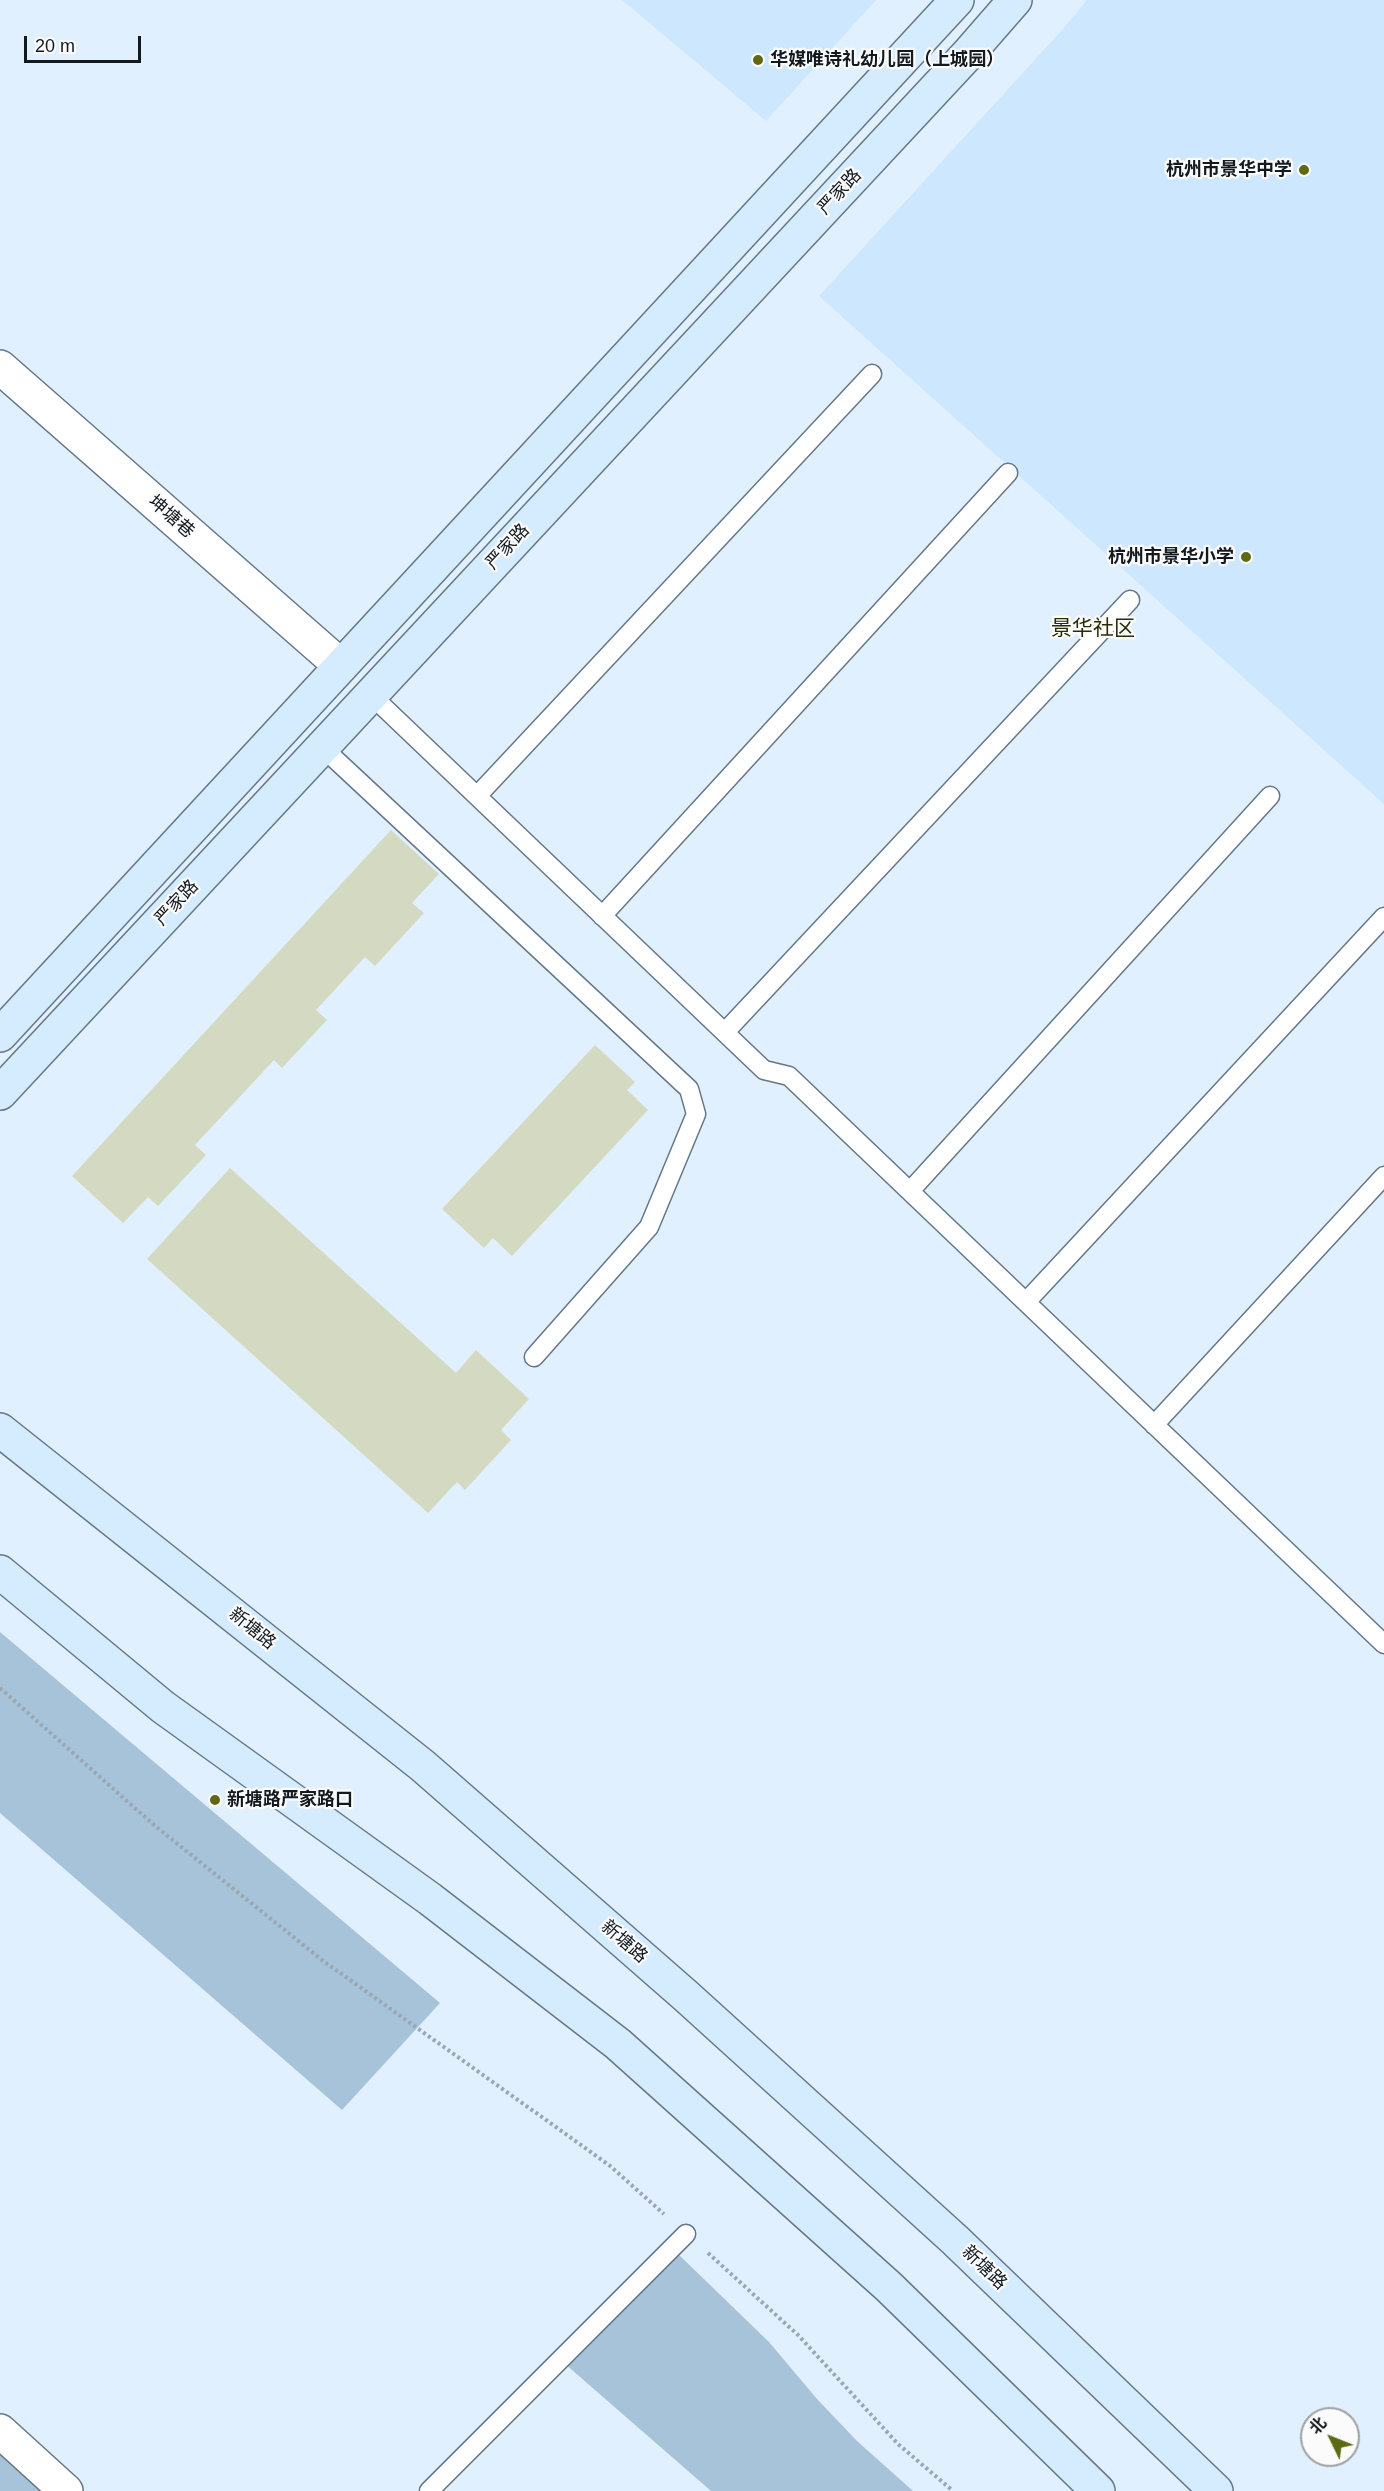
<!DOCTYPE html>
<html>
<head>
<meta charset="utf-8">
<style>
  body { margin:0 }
  #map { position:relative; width:1384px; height:2491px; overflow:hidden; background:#e0f0fe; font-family:Arial,"Noto Sans SC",sans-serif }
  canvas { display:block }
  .north { position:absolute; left:1300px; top:2407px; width:60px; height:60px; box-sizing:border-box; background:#fbfbfb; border:2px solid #9ea1a3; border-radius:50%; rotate:313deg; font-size:16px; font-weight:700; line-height:24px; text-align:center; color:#12191f }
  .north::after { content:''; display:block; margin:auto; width:21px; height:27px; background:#5d6a13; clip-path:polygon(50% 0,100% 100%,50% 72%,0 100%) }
  .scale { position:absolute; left:24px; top:36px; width:117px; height:27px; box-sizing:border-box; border:3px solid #12191f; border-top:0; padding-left:8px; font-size:18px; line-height:21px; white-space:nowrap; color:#12191f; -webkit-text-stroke:4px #fbfbfb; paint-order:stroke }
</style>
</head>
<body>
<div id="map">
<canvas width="1384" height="2491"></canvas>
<div class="north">北</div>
<div class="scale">20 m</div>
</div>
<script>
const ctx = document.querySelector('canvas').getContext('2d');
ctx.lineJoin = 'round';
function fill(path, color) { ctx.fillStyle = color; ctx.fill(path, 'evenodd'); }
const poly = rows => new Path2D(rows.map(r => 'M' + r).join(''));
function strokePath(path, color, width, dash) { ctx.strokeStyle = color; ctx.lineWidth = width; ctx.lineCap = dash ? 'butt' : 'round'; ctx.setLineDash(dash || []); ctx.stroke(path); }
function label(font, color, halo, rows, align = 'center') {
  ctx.font = font + ' Arial,"Noto Sans SC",sans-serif'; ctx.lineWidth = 4.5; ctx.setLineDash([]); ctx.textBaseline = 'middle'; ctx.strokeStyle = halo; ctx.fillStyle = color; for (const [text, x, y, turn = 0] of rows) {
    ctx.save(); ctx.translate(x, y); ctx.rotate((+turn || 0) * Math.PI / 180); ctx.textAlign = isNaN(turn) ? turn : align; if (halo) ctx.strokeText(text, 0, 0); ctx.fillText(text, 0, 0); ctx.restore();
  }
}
const built = poly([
  [622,0,876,0,766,121],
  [1087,0,1384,0,1384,804,819,296,1062,30]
]);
const green = poly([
  [0,1632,440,2003,342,2110,0,1813],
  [676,2252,769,2342,817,2399,857,2441,913,2491,711,2491,564,2363],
  [0,2447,49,2491,0,2491]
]);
const building = poly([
  [391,830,439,874,412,903,424,913,375,966,365,957,316,1010,327,1020,282,1068,274,1060,195,1145,206,1155,158,1206,148,1197,123,1223,72,1176],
  [595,1045,635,1082,627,1090,648,1110,512,1256,493,1238,484,1248,442,1209],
  [230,1168,456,1373,476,1350,529,1399,501,1430,511,1440,465,1490,457,1482,428,1513,147,1259]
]);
const path = poly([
  [0,1688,154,1825,322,1960,609,2165,664,2214],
  [708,2253,798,2335,898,2444,953,2491]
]);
const lane = poly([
  [371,695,764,1070,789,1076,1384,1644],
  [322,747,689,1089,696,1114,649,1227,534,1357],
  [477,796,872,374],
  [602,916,1008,473],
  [725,1032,1130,600],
  [910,1191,1270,796],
  [1026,1302,1384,917],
  [1154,1425,1384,1176],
  [429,2491,686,2234]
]);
const street = poly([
  [0,367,341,666],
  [0,2431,66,2491]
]);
const secondary = poly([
  [0,1035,957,0],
  [0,1093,967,55,1015,0],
  [0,1430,423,1766,686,1996,955,2240,1216,2491],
  [0,1572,163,1707,430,1899,618,2044,889,2287,1098,2491]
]);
const markers = [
  [758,60,6,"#5d6a13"],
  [1304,170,6,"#5d6a13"],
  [1246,557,6,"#5d6a13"],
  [215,1800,6,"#5d6a13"]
];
const poiNames = [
  ["华媒唯诗礼幼儿园（上城园）",770,60],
  ["杭州市景华中学",1292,170,"right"],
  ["杭州市景华小学",1234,557,"right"],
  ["新塘路严家路口",227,1800]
];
const streetNames = [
  ["严家路",840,192,-47],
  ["坤塘巷",171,517,41],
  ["严家路",508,547,-47],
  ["严家路",177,903,-47],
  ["新塘路",252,1629,39],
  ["新塘路",624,1942,41],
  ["新塘路",984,2268,44]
];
const quarterNames = [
  ["景华社区",1093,629]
];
fill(built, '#cde8fe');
fill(green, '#a7c3d9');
fill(building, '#d4dac2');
strokePath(lane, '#657786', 21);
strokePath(street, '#657786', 36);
strokePath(secondary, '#657786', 36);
strokePath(path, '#9aa7b2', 4, [3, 3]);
strokePath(lane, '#fff', 18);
strokePath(street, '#fff', 33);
strokePath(secondary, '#d4ecfe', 33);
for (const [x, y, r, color] of markers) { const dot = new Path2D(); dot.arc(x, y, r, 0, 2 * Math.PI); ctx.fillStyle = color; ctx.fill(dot); strokePath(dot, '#fbfbfb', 2); }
label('bold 18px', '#12191f', '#fbfbfb', poiNames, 'left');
label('18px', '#12191f', '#fbfbfb', streetNames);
label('21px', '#272e06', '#fbfbfb', quarterNames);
</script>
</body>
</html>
